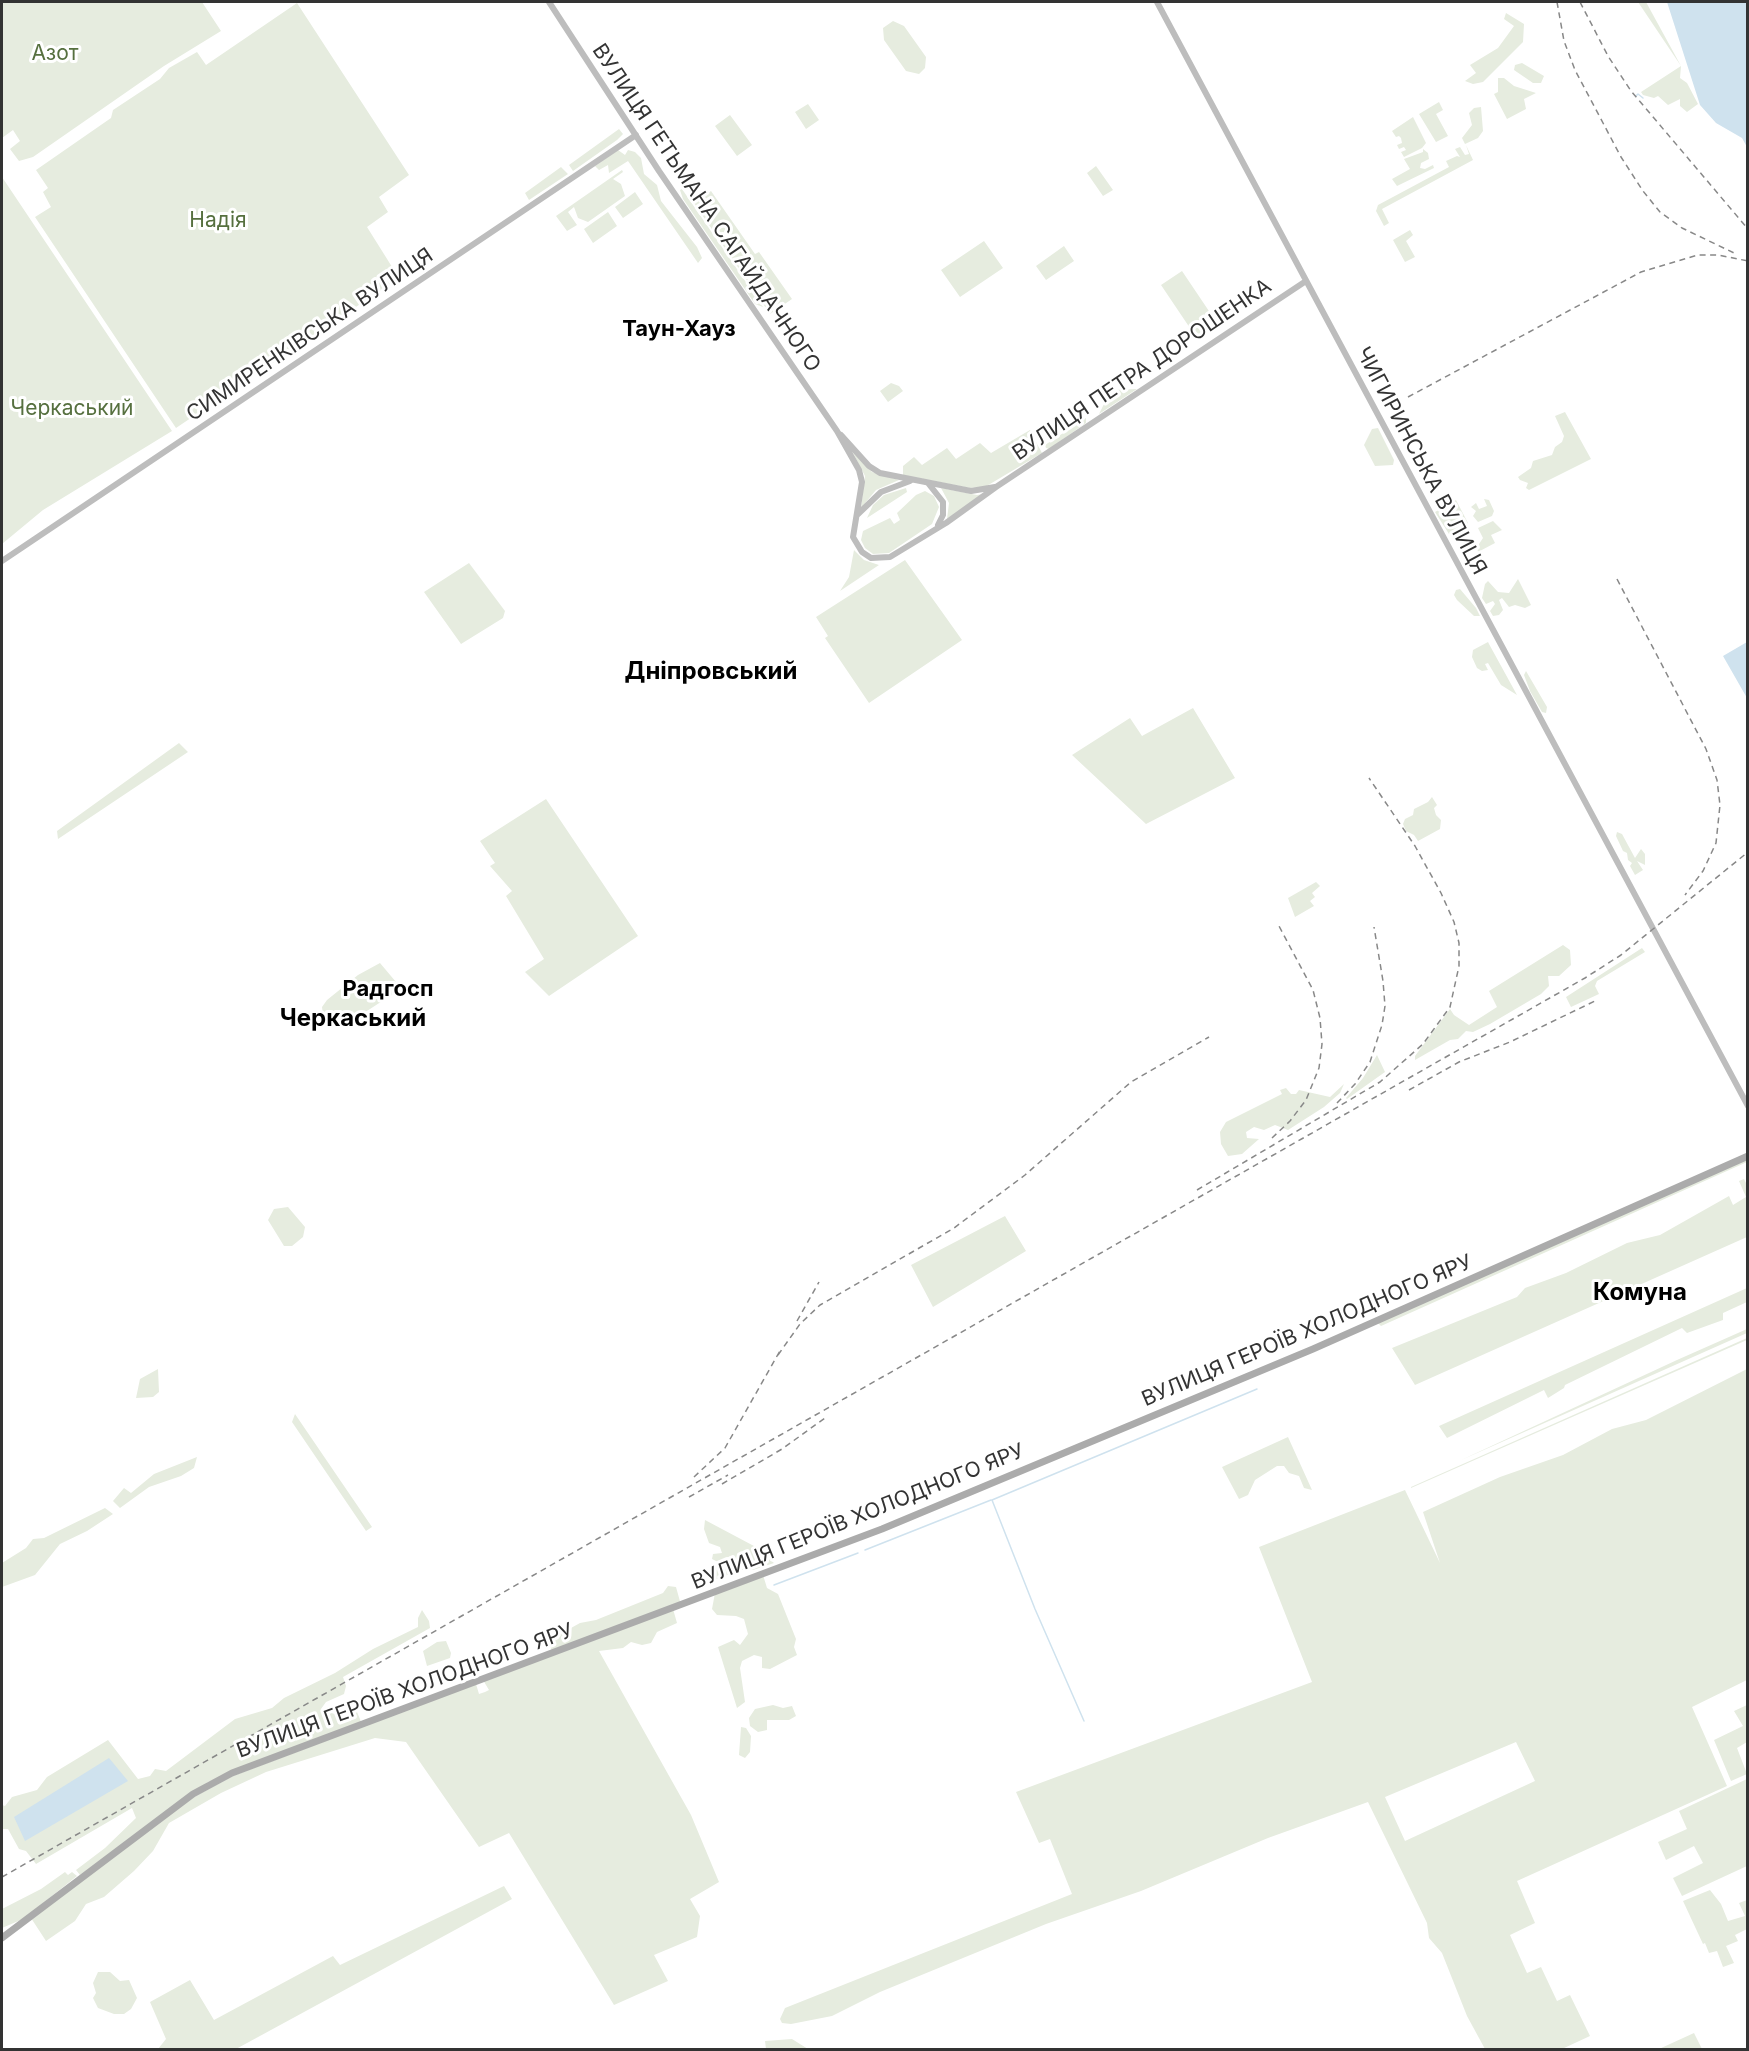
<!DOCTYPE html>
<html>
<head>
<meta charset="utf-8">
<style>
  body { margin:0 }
  #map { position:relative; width:1749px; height:2051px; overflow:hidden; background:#fff; font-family:Inter,sans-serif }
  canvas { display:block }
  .frame { position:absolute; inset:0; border:3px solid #333; pointer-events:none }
</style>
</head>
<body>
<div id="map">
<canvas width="1749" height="2051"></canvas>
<div class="frame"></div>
</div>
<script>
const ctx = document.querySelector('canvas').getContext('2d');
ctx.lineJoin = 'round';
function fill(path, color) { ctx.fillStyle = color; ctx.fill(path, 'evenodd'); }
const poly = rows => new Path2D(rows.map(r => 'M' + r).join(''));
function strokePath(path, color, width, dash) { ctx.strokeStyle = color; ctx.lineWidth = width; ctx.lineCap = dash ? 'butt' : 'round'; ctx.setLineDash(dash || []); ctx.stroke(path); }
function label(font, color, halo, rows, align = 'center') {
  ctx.font = font + ' Inter,sans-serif'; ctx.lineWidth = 6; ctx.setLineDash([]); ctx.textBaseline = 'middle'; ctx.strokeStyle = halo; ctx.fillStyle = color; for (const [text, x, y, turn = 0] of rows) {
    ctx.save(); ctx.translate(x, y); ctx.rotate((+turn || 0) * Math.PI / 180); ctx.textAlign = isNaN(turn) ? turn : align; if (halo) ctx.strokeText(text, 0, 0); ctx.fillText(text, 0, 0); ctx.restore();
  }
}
const green = poly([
  [2,2,202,2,221,31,164,66,33,157,19,161,10,149,20,141,13,130,2,138],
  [1638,2,1646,2,1681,66,1680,78,1687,83,1698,104,1687,112,1680,106,1680,99,1668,105,1658,96,1654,98,1643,95,1641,92,1681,66],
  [297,3,409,175,379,197,388,212,367,227,399,278,176,428,35,217,51,207,43,192,48,188,36,170,111,118,113,110,160,79,169,68,197,52,206,65],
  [1506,13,1524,24,1523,42,1483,82,1473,84,1465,81,1476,73,1470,65,1498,48,1514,26,1504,19],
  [893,21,904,26,926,57,925,68,919,74,906,71,884,40,883,28],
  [1522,63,1544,76,1541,83,1533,83,1514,70,1515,65],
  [1498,78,1504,78,1514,86,1536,93,1524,99,1526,109,1507,119,1494,94,1498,92],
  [1439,102,1443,110,1436,114,1448,136,1436,142,1419,114],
  [808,104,819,120,806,129,795,112],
  [1481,107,1483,131,1478,138,1465,144,1462,138,1472,125,1469,113,1474,108],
  [730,115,752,145,737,156,715,126],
  [1413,117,1426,143,1422,148,1404,157,1401,152,1406,150,1404,147,1399,149,1397,145,1402,143,1401,138,1399,136,1396,137,1392,131],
  [619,129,623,134,617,140,573,171,569,165],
  [1466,145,1473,160,1382,209,1389,223,1384,226,1376,211,1378,205,1449,167,1446,161,1457,156,1460,157,1455,149,1460,147,1465,155,1469,154],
  [1423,149,1428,153,1429,159,1421,163,1420,168,1425,169,1433,165,1434,168,1397,186,1392,179,1410,169,1404,159,1423,152],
  [618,150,625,155,628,150,635,152,641,158,644,174,657,185,661,201,697,247,702,258,698,263,628,161,609,173,608,165,599,170,595,166],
  [1096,166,1113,190,1103,196,1087,173],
  [561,167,568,174,529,200,525,193],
  [622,170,623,172,613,179,621,184,625,196,588,222,578,218,574,207,568,212,577,225,567,231,556,216],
  [2,177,172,431,43,510,2,544],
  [682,189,763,307,755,304,683,199,680,190],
  [711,191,755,254,759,252,792,299,770,314,694,203],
  [635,192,643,204,623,218,615,207],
  [608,212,617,226,593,243,584,229],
  [1410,230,1413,235,1406,241,1415,257,1405,262,1393,240],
  [984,241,1003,268,960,297,941,270],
  [1064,246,1074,261,1046,280,1036,266],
  [1182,271,1217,323,1196,337,1161,285],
  [891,383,899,386,903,391,888,402,880,391],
  [1137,389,1099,414,1111,390],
  [1565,412,1591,459,1529,490,1526,488,1528,483,1520,480,1518,477,1531,468,1533,461,1552,455,1555,447,1562,442,1564,436,1555,416],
  [1086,418,1086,423,1049,449,1046,448,1045,445],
  [1378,428,1394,460,1393,465,1375,466,1364,445,1372,429],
  [1030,430,1042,453,985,487,970,488,903,475,903,466,914,457,922,465,947,448,956,459,980,443,991,453],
  [852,451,872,472,899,480,876,490,861,508,865,476],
  [906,488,907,492,867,518,873,505,884,495],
  [941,488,977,495,984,494,947,519,949,503],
  [925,491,934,496,939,507,932,524,889,553,873,554,865,548,861,540,863,531,890,518,894,524,900,520,897,513,916,495],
  [1484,499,1489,500,1494,511,1492,516,1478,522,1473,516,1476,511,1471,507,1476,503,1479,509,1487,506],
  [1456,500,1468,523,1464,527,1449,534,1435,512],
  [1493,521,1502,530,1491,535,1495,543,1478,552,1477,547,1483,538,1478,528],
  [854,550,864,560,879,565,840,591,849,577],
  [905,560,962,640,869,703,825,638,828,636,816,617],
  [469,563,505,611,503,618,461,644,424,592],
  [1518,579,1531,605,1525,608,1515,605,1509,607,1502,598,1499,600,1503,610,1499,615,1493,616,1490,611,1495,604,1493,601,1486,604,1482,598,1485,584,1488,581,1498,592,1509,593],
  [1460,589,1476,608,1480,616,1474,616,1457,600,1454,595,1456,590],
  [1488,642,1489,644,1517,695,1501,685,1488,663,1485,664,1488,670,1482,671,1477,668,1472,657,1473,650],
  [1526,671,1547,707,1546,713,1542,712,1530,691,1524,675],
  [1193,708,1235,778,1146,824,1072,755,1130,718,1142,736],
  [179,743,188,752,58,839,57,831],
  [1432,797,1437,805,1434,808,1436,815,1441,820,1440,829,1418,841,1414,835,1406,831,1403,824,1405,819,1413,815,1414,809,1428,802],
  [546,799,638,936,549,996,525,972,544,959,506,896,512,891,490,866,495,863,480,841],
  [1617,832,1622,834,1635,858,1641,849,1645,854,1645,865,1637,861,1643,870,1635,875,1630,866,1632,863,1628,860,1627,853,1623,851,1616,836],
  [1316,882,1320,886,1312,893,1315,897,1310,901,1314,906,1295,917,1288,898],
  [1563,945,1570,950,1571,965,1559,976,1548,976,1549,986,1541,994,1490,1024,1473,1032,1466,1031,1458,1039,1450,1040,1415,1060,1415,1056,1450,1009,1454,1015,1469,1025,1497,1007,1489,991],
  [1642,948,1645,952,1597,981,1595,986,1599,994,1571,1007,1566,997],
  [380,963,396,982,398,987,393,994,344,1026,338,1026,323,1015,322,1007,327,1000,358,975],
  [1377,1055,1385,1072,1347,1099,1346,1098,1363,1078],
  [1344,1084,1340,1093,1324,1107,1288,1130,1275,1125,1264,1130,1254,1127,1246,1132,1247,1138,1259,1139,1242,1154,1228,1156,1221,1144,1220,1132,1226,1122,1282,1094,1280,1090,1286,1088,1291,1094,1296,1094,1299,1090,1330,1097],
  [1747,1159,1747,1162,1381,1326,1378,1323],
  [1744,1179,1747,1185,1747,1237,1415,1385,1392,1348,1517,1297,1525,1288,1566,1273,1627,1243,1660,1235,1729,1196,1733,1205,1746,1197,1739,1181],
  [288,1207,305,1227,303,1237,292,1246,284,1246,268,1220,274,1209],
  [1005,1216,1026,1251,933,1307,911,1265],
  [1747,1288,1747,1302,1723,1313,1723,1320,1687,1333,1682,1328,1565,1385,1564,1388,1548,1398,1544,1390,1447,1438,1439,1426],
  [1747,1329,1747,1333,1459,1461,1677,1360],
  [1747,1338,1747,1340,1411,1488,1411,1487],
  [158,1369,159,1392,153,1397,136,1398,140,1379],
  [1747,1369,1747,1680,1692,1707,1727,1786,1517,1881,1535,1923,1510,1935,1527,1973,1541,1967,1557,2001,1570,1995,1590,2036,1562,2049,1485,2049,1467,2016,1442,1953,1429,1938,1427,1923,1368,1802,1268,1838,1141,1891,1046,1924,880,1992,832,2016,791,2024,782,2023,780,2019,785,2008,1072,1894,1050,1839,1039,1843,1016,1792,1312,1682,1259,1547,1405,1490,1440,1563,1423,1512,1500,1477,1563,1455,1612,1429,1646,1420],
  [1516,1742,1535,1781,1405,1841,1385,1797],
  [295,1414,372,1527,366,1531,292,1422],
  [1288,1437,1312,1490,1304,1488,1299,1476,1289,1473,1284,1466,1277,1466,1255,1480,1248,1495,1239,1499,1222,1467],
  [197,1457,194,1468,181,1476,149,1487,120,1508,113,1501,124,1488,131,1493,154,1474],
  [105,1508,113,1514,87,1531,60,1544,35,1575,2,1587,2,1563,26,1548,33,1539,44,1538],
  [705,1520,769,1554,768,1558,774,1563,753,1570,741,1570,714,1580,715,1571,724,1565,712,1559,713,1554,722,1553,720,1547,709,1543,704,1529],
  [763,1575,767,1588,778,1594,796,1639,794,1647,797,1655,770,1669,762,1668,762,1657,754,1655,742,1661,740,1668,745,1702,737,1708,718,1647,734,1640,740,1645,748,1634,744,1619,736,1616,717,1615,712,1609,715,1593],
  [668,1586,676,1587,681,1605,673,1609,677,1623,657,1632,651,1643,642,1645,631,1642,623,1648,599,1651,691,1815,719,1882,690,1899,700,1916,697,1937,654,1955,668,1981,614,2005,509,1833,479,1847,406,1742,375,1738,266,1772,221,1793,169,1823,153,1851,134,1871,104,1897,86,1904,75,1921,46,1941,31,1918,194,1797,233,1776,476,1684,479,1694,485,1692,489,1690,483,1680,553,1654,547,1638,558,1627,571,1628,580,1623,596,1620,663,1593],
  [422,1610,429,1621,430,1628,343,1677,346,1686,344,1694,326,1702,321,1709,337,1715,355,1707,362,1724,208,1782,80,1875,76,1870,105,1848,136,1818,132,1808,36,1864,26,1851,19,1849,8,1829,2,1829,2,1805,5,1806,12,1797,37,1790,47,1777,108,1740,138,1779,150,1776,155,1769,166,1771,235,1719,272,1708,284,1698,335,1673,373,1649,418,1627,418,1618],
  [446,1641,451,1653,450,1658,427,1666,423,1651,437,1642],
  [773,1705,783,1708,792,1706,796,1716,789,1720,767,1720,767,1730,758,1732,750,1726,749,1718,755,1709],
  [1747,1705,1747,1742,1737,1748,1747,1774,1731,1781,1714,1740,1743,1726,1734,1711],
  [741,1727,746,1728,751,1736,750,1752,745,1758,739,1755],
  [1747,1779,1747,1866,1682,1896,1673,1878,1703,1863,1694,1846,1666,1860,1658,1842,1687,1829,1679,1811],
  [65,1872,68,1875,72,1872,77,1876,23,1919,2,1928,2,1909,41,1889],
  [504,1886,512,1899,236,2049,158,2049,166,2039,150,2002,190,1980,214,2020,333,1956,340,1965],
  [1710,1890,1721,1904,1728,1921,1745,1916,1739,1903,1747,1900,1747,1929,1735,1935,1738,1941,1726,1946,1734,1963,1723,1967,1717,1951,1709,1953,1705,1943,1703,1944,1683,1901],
  [98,1972,110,1972,120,1981,129,1980,137,1998,131,2009,124,2014,114,2014,98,2008,93,1998,96,1993,93,1983],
  [1694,2033,1702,2049,1659,2049],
  [792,2039,808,2049,766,2049,765,2041]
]);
const water = poly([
  [1667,2,1747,2,1747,147,1742,138,1716,123,1700,105],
  [1747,642,1747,698,1723,656],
  [109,1758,128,1781,25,1841,14,1817]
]);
const stream = poly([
  [1636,96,1638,94,1643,98],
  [865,1550,991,1500],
  [774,1585,858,1553],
  [1084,1721,1035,1609,992,1500,1257,1389]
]);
const secondary = poly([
  [549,2,659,171,837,431,859,470,862,482,853,537,862,552,871,558,890,557,946,523,996,487,1306,281],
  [1157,2,1748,1106],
  [841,435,869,466,880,473,971,491,995,487],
  [928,483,943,502,943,515,938,525],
  [857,515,881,492,910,481],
  [2,561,636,135]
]);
const primary = poly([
  [2,1938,193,1794,232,1773,882,1529,1313,1349,1748,1156]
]);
const rail = poly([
  [1557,2,1564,41,1575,70,1621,157,1643,191,1660,212,1682,228,1734,253],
  [1580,2,1608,56,1631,91,1748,229],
  [1408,397,1641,272,1698,255,1718,255,1748,261],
  [1617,579,1706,749,1717,780,1720,805,1716,843,1703,871,1685,895],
  [1409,1090,1459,1062,1510,1042,1597,1000],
  [1337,1103,1355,1084,1370,1062,1382,1025,1385,1006,1383,981,1374,927],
  [1272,1138,1290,1121,1306,1100,1319,1068,1322,1044,1320,1018,1313,990,1279,926],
  [1197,1190,1380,1082,1423,1044,1450,1007,1459,966,1459,943,1454,922,1441,893,1415,846,1369,778],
  [797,1321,819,1282],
  [778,1355,800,1324,820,1305,954,1228,1025,1175,1131,1082,1209,1037],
  [694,1477,725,1448,781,1349],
  [722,1484,782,1449,825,1418],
  [689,1497,728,1475],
  [2,1877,1585,978,1621,955,1748,852]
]);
const parkNames = [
  ["Азот",55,54],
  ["Надія",218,221],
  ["Черкаський",72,409]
];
const streetNames = [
  ["ВУЛИЦЯ ГЕТЬМАНА САГАЙДАЧНОГО",706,208,56],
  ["СИМИРЕНКІВСЬКА ВУЛИЦЯ",310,335,-34],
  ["ВУЛИЦЯ ПЕТРА ДОРОШЕНКА",1142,370,-34],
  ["ЧИГИРИНСЬКА ВУЛИЦЯ",1421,461,62],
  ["ВУЛИЦЯ ГЕРОЇВ ХОЛОДНОГО ЯРУ",1307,1331,-23],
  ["ВУЛИЦЯ ГЕРОЇВ ХОЛОДНОГО ЯРУ",858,1517,-22],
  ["ВУЛИЦЯ ГЕРОЇВ ХОЛОДНОГО ЯРУ",405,1691,-20]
];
const neighbourhoodNames = [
  ["Таун-Хауз",679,329],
  ["Радгосп",388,989]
];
const quarterNames = [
  ["Дніпровський",711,672],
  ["Черкаський",353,1019],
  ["Комуна",1640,1293]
];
fill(green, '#e6ecdf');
fill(water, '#cfe2ee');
strokePath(stream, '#cfe2ee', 1.5);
strokePath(secondary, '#bdbdbd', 6);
strokePath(primary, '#ababab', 7);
strokePath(rail, '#888', 1.5, [6, 4.5]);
label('21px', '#56703f', '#fff', parkNames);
label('21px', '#333', '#fff', streetNames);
label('bold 22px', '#000', '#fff', neighbourhoodNames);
label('bold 24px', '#000', '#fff', quarterNames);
</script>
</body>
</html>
